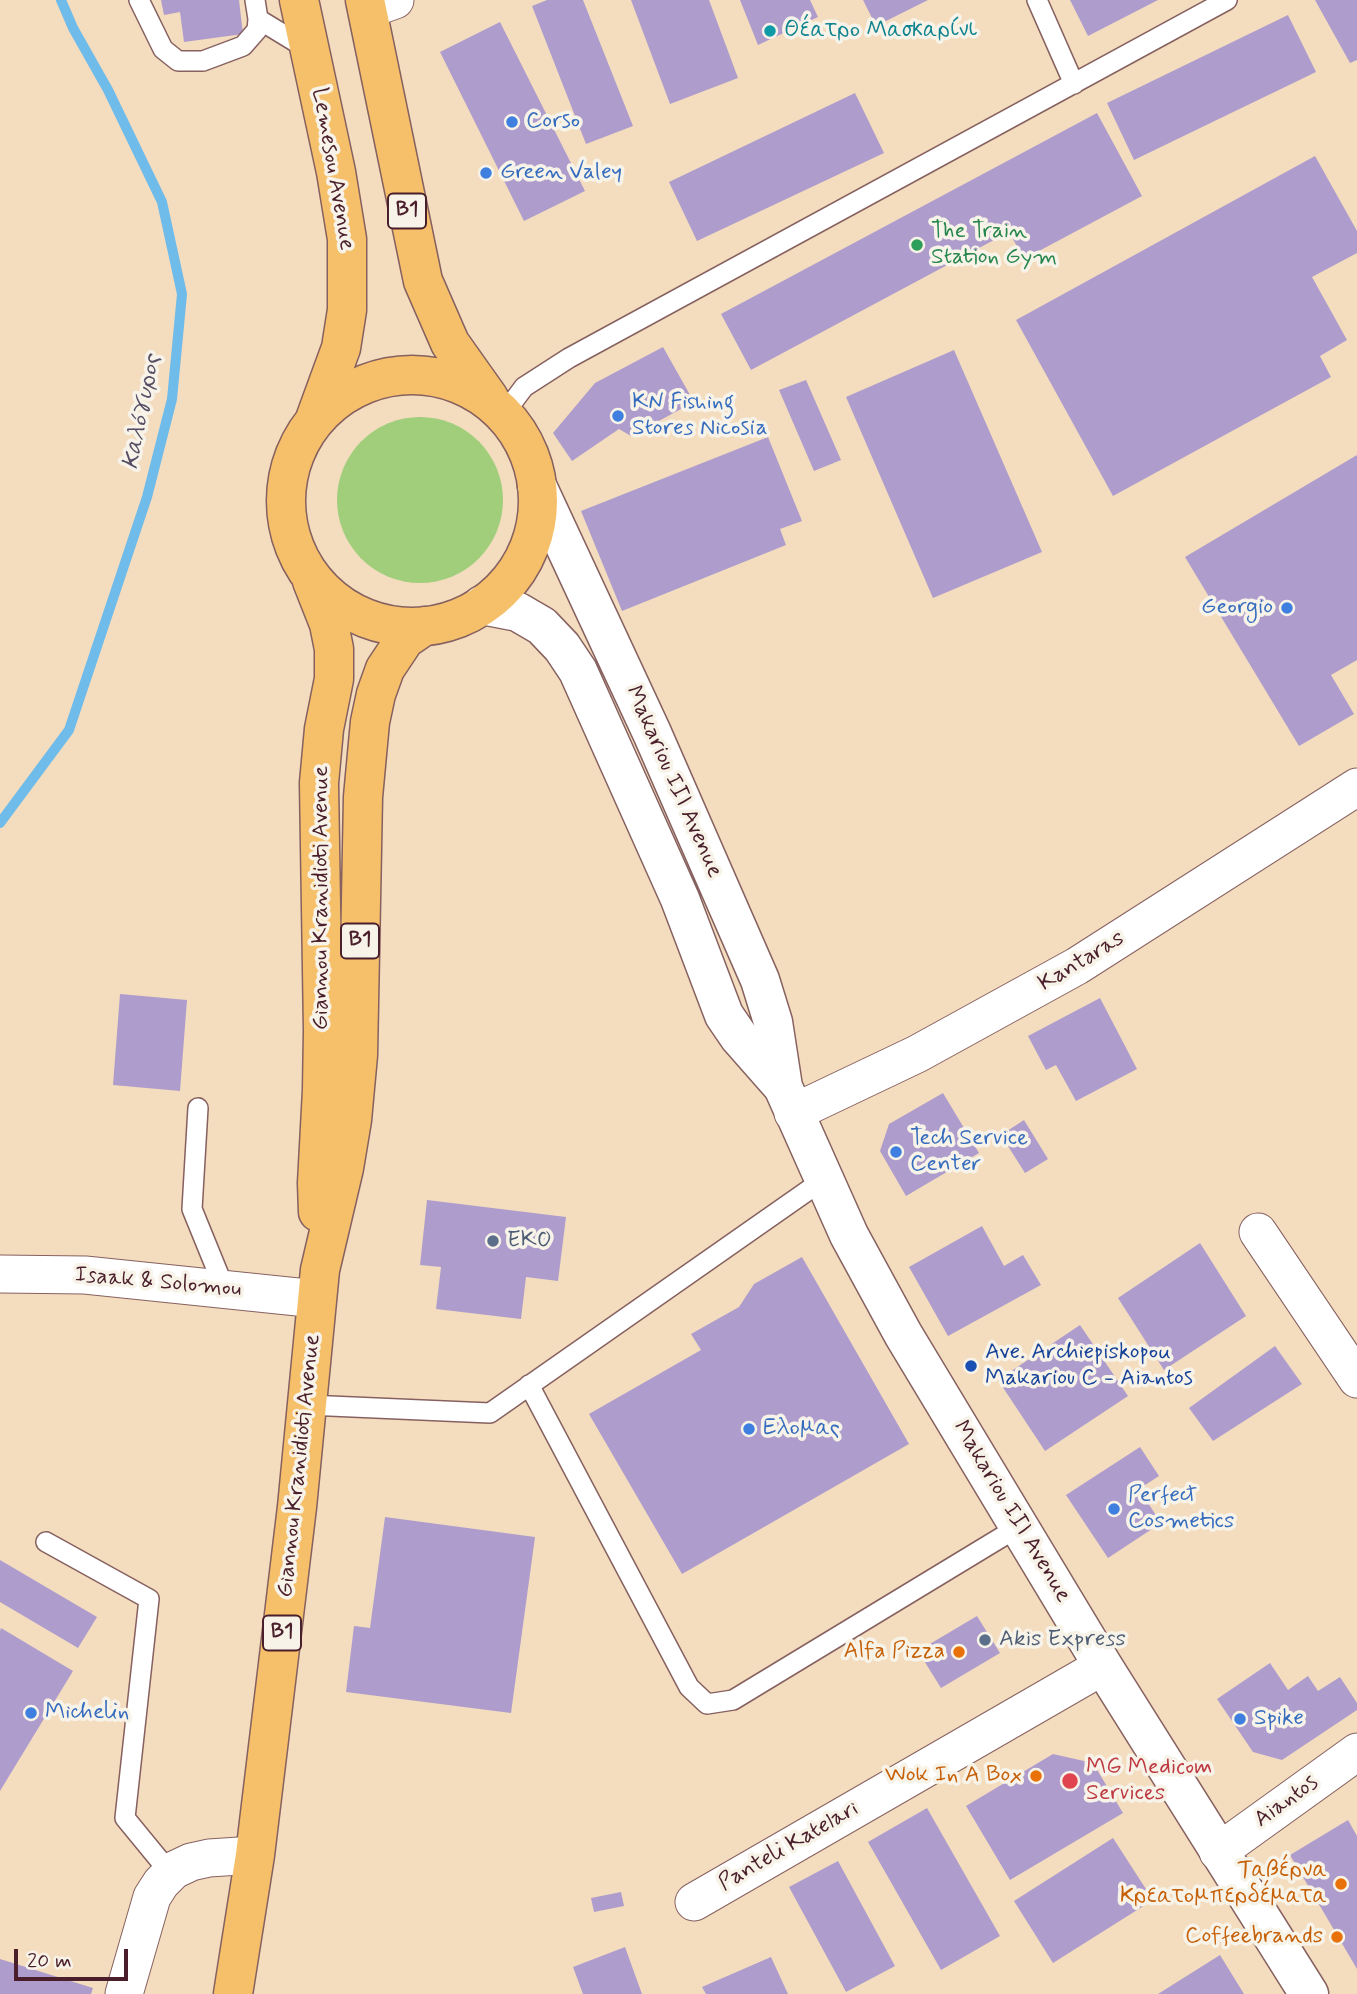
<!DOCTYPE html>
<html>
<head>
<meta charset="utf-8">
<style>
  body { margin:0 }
  #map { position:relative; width:1357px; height:1994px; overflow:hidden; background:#f4dcbf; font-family:Mynerve,sans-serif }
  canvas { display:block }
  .scale { position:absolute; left:14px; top:1949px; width:114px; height:32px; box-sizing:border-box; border:4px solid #4a1f2b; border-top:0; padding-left:9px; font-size:21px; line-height:24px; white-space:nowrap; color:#4a1f2b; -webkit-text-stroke:5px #f7f3e8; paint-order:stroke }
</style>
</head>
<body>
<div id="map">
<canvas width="1357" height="1994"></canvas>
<div class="scale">20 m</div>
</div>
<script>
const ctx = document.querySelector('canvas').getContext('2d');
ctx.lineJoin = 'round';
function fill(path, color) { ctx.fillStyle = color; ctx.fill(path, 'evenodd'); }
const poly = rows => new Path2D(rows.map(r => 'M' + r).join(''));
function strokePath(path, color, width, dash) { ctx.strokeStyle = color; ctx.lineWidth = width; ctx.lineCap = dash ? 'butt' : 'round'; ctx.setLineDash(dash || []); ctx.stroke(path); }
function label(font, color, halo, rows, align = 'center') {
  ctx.font = font + ' Mynerve,sans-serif'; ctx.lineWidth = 7; ctx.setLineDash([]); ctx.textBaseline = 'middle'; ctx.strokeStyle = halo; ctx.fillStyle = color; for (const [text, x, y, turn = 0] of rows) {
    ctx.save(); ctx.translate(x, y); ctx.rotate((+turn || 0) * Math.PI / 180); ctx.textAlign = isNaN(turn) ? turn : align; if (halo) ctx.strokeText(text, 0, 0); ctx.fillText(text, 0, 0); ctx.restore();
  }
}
const green = poly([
  '337 500a83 83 0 1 1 166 0a83 83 0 1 1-166 0Z'
]);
const stream = poly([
  [0,823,69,730,147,497,172,399,182,294,162,202,108,90,73,28,61,0]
]);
const building = poly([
  [161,0,239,0,243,34,184,42,180,12,164,15],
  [547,0,583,0,633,126,586,144,532,6],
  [631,0,709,0,738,78,670,104],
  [740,0,810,0,818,17,758,45],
  [863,0,928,0,876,26],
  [1070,0,1158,0,1088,36],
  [1315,0,1357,0,1357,60,1350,63],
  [1288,15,1316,72,1134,160,1107,103],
  [500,22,585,191,524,221,440,52],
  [855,93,884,153,697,241,669,182],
  [1097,113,1142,196,1024,259,1009,232,751,370,721,314],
  [1315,156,1357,231,1357,253,1312,277,1347,340,1320,356,1331,377,1113,496,1016,320],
  [663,347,694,402,631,436,619,429,572,461,553,433,595,383],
  [954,350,1042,552,933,598,846,397],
  [806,380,841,460,814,471,779,390],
  [768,437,802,521,780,529,786,545,622,611,581,511],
  [1357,455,1357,660,1331,675,1354,714,1299,746,1185,557],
  [120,994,187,1000,180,1091,113,1085],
  [1100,998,1137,1069,1076,1101,1056,1065,1046,1070,1028,1036],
  [943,1093,979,1153,906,1196,880,1151,889,1124],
  [1024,1120,1048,1159,1025,1173,1001,1135],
  [427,1200,566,1217,558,1281,526,1277,521,1319,436,1309,441,1267,420,1265],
  [982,1226,1004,1266,1023,1255,1041,1285,948,1336,909,1267],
  [1200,1243,1246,1316,1164,1370,1118,1298],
  [802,1257,909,1444,682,1574,589,1414,701,1350,691,1334,739,1307,754,1284],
  [1080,1325,1128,1396,1045,1451,998,1380],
  [1275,1346,1302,1384,1213,1441,1189,1408],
  [1140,1447,1159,1476,1139,1489,1161,1523,1108,1558,1066,1495],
  [385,1517,535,1537,511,1713,346,1692,354,1626,370,1628],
  [0,1560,97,1617,78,1648,0,1602],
  [977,1616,1000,1653,941,1688,918,1651],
  [1,1628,73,1671,0,1791,0,1631],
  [1270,1663,1288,1690,1308,1676,1318,1691,1340,1677,1357,1703,1357,1710,1282,1760,1253,1752,1217,1699],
  [1053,1754,1093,1763,1123,1813,1010,1880,966,1806],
  [927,1808,1000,1936,941,1970,868,1842],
  [1348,1820,1357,1836,1357,1969,1290,1855],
  [1113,1838,1153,1900,1053,1963,1014,1901],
  [838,1861,895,1966,846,1992,789,1887],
  [621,1892,624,1906,594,1912,591,1898],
  [625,1947,642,1994,583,1994,573,1967],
  [1220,1955,1244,1994,1158,1994],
  [771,1957,788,1994,706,1994,702,1987],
  [0,1959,93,1988,91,1994,0,1994]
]);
const service = poly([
  [139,0,163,49,178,61,203,61,243,46,257,30,258,19],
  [255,0,258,19,309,50],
  [1037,0,1074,84],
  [503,415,524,387,569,358,1227,0],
  [198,1108,192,1209,225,1290],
  [529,1385,689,1687,707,1704,733,1700,1020,1526],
  [307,1405,490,1413,823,1180],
  [46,1542,149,1599,125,1818,171,1874]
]);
const minor = poly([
  [367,10,395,0],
  [793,1113,917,1054,1077,966,1357,787],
  [1258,1232,1357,1379],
  [0,1274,85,1275,317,1299],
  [1218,1852,1357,1752],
  [694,1902,1103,1666],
  [124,1994,152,1897,161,1883,174,1870,191,1862,209,1858,255,1855]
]);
const tertiary = poly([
  [537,486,652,733,760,980,773,1022,783,1087,849,1235,903,1334,1103,1666,1309,1994],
  [482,605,518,612,542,626,562,647,578,671,680,899,724,1015,739,1037,783,1087]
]);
const primary = poly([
  [299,0,336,172,347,239,347,310,341,348,315,419],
  [365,0,423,281,450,343,489,398],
  '286 501a126 126 0 1 1 252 0a126 126 0 1 1-252 0Z',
  [312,581,329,624,334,649,334,679,324,729,319,783,323,1031,322,1090,317,1183,318,1212],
  [233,1994,255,1855,297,1507,320,1270,344,1168,352,1120,358,1055,363,797,370,722,376,694,385,669,405,639,424,626]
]);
const markers = [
  [770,31,7,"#0f9aa8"],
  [512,122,7,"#3f7fe0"],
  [486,173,7,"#3f7fe0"],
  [917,245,7,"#2e9e5b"],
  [618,416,7,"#3f7fe0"],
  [1287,608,7,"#3f7fe0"],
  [896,1152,7,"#3f7fe0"],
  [493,1241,7,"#5c6f8a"],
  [971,1366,7,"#1a4fb4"],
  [749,1429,7,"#3f7fe0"],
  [1114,1509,7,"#3f7fe0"],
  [985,1640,7,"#5c6f8a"],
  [959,1652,7,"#e8710a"],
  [31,1713,7,"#3f7fe0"],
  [1240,1719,7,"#3f7fe0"],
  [1036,1776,7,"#e8710a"],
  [1070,1781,9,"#e0444e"],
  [1341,1884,7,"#e8710a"],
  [1337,1937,7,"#e8710a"]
];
const shields = [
  [407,211,38],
  [360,941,38],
  [282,1633,38]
];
const shieldNames = [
  ["B1",407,211],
  ["B1",360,941],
  ["B1",282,1633]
];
const cultureNames = [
  ["Θέατρο Μασκαρίνι",784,31]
];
const shopNames = [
  ["Corso",526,122],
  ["Green Valey",500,173],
  ["KN Fishing",632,403],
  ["Stores Nicosia",632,429],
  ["Georgio",1273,608,"right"],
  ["Tech Service",910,1139],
  ["Center",910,1165],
  ["Ελομας",763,1429],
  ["Perfect",1128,1496],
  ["Cosmetics",1128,1522],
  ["Michelin",45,1713],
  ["Spike",1254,1719]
];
const streetNames = [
  ["Lemesou Avenue",332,169,80],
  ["Makariou III Avenue",673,782,66],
  ["Giannou Kranidioti Avenue",322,898,-90],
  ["Kantaras",1082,962,-31],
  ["Isaak & Solomou",158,1283,5],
  ["Giannou Kranidioti Avenue",300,1466,-84],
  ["Makariou III Avenue",1011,1512,59],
  ["Aiantos",1287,1802,-36],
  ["Panteli Katelari",789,1847,-30]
];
const leisureNames = [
  ["The Train",931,232],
  ["Station Gym",931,258]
];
const serviceNames = [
  ["EKO",507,1241],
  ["Akis Express",999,1640]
];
const transitNames = [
  ["Ave. Archiepiskopou",985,1353],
  ["Makariou C - Aiantos",985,1379]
];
const foodNames = [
  ["Alfa Pizza",945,1652],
  ["Wok In A Box",1022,1776],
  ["Ταβέρνα",1327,1871],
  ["Κρεατομπερδέματα",1327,1897],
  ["Coffeebrands",1323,1937]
];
const healthNames = [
  ["MG Medicom",1086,1768],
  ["Services",1086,1794]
];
const waterNames = [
  ["Καλόγυρος",143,412,-79]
];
fill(green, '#a1ce7b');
strokePath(stream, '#6fbbe9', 10);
fill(building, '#ae9dcc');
strokePath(service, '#86615f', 22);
strokePath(minor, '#86615f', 39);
strokePath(tertiary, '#86615f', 41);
strokePath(primary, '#86615f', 41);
strokePath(service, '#fff', 19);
strokePath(minor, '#fff', 37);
strokePath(tertiary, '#fff', 38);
strokePath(primary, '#f6c06b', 38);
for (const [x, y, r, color] of markers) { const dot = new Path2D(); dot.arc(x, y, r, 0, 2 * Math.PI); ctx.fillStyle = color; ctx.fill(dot); strokePath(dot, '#f7f3e8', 2.5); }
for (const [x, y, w] of shields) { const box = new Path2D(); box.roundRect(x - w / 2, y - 17.5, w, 35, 5); ctx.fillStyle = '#f7f3e8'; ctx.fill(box); strokePath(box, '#4a1f2b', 2); }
label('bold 21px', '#4a1f2b', null, shieldNames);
label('23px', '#0d838f', '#f7f3e8', cultureNames, 'left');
label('23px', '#366cbe', '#f7f3e8', shopNames, 'left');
label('23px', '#4a1f2b', '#f7f3e8', streetNames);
label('23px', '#27864d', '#f7f3e8', leisureNames, 'left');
label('23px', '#4e5e75', '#f7f3e8', serviceNames, 'left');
label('23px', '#164399', '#f7f3e8', transitNames, 'left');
label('23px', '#c56008', '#f7f3e8', foodNames, 'right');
label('23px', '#be3a42', '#f7f3e8', healthNames, 'left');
label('italic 24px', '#554e64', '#f7f3e8', waterNames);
</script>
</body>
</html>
